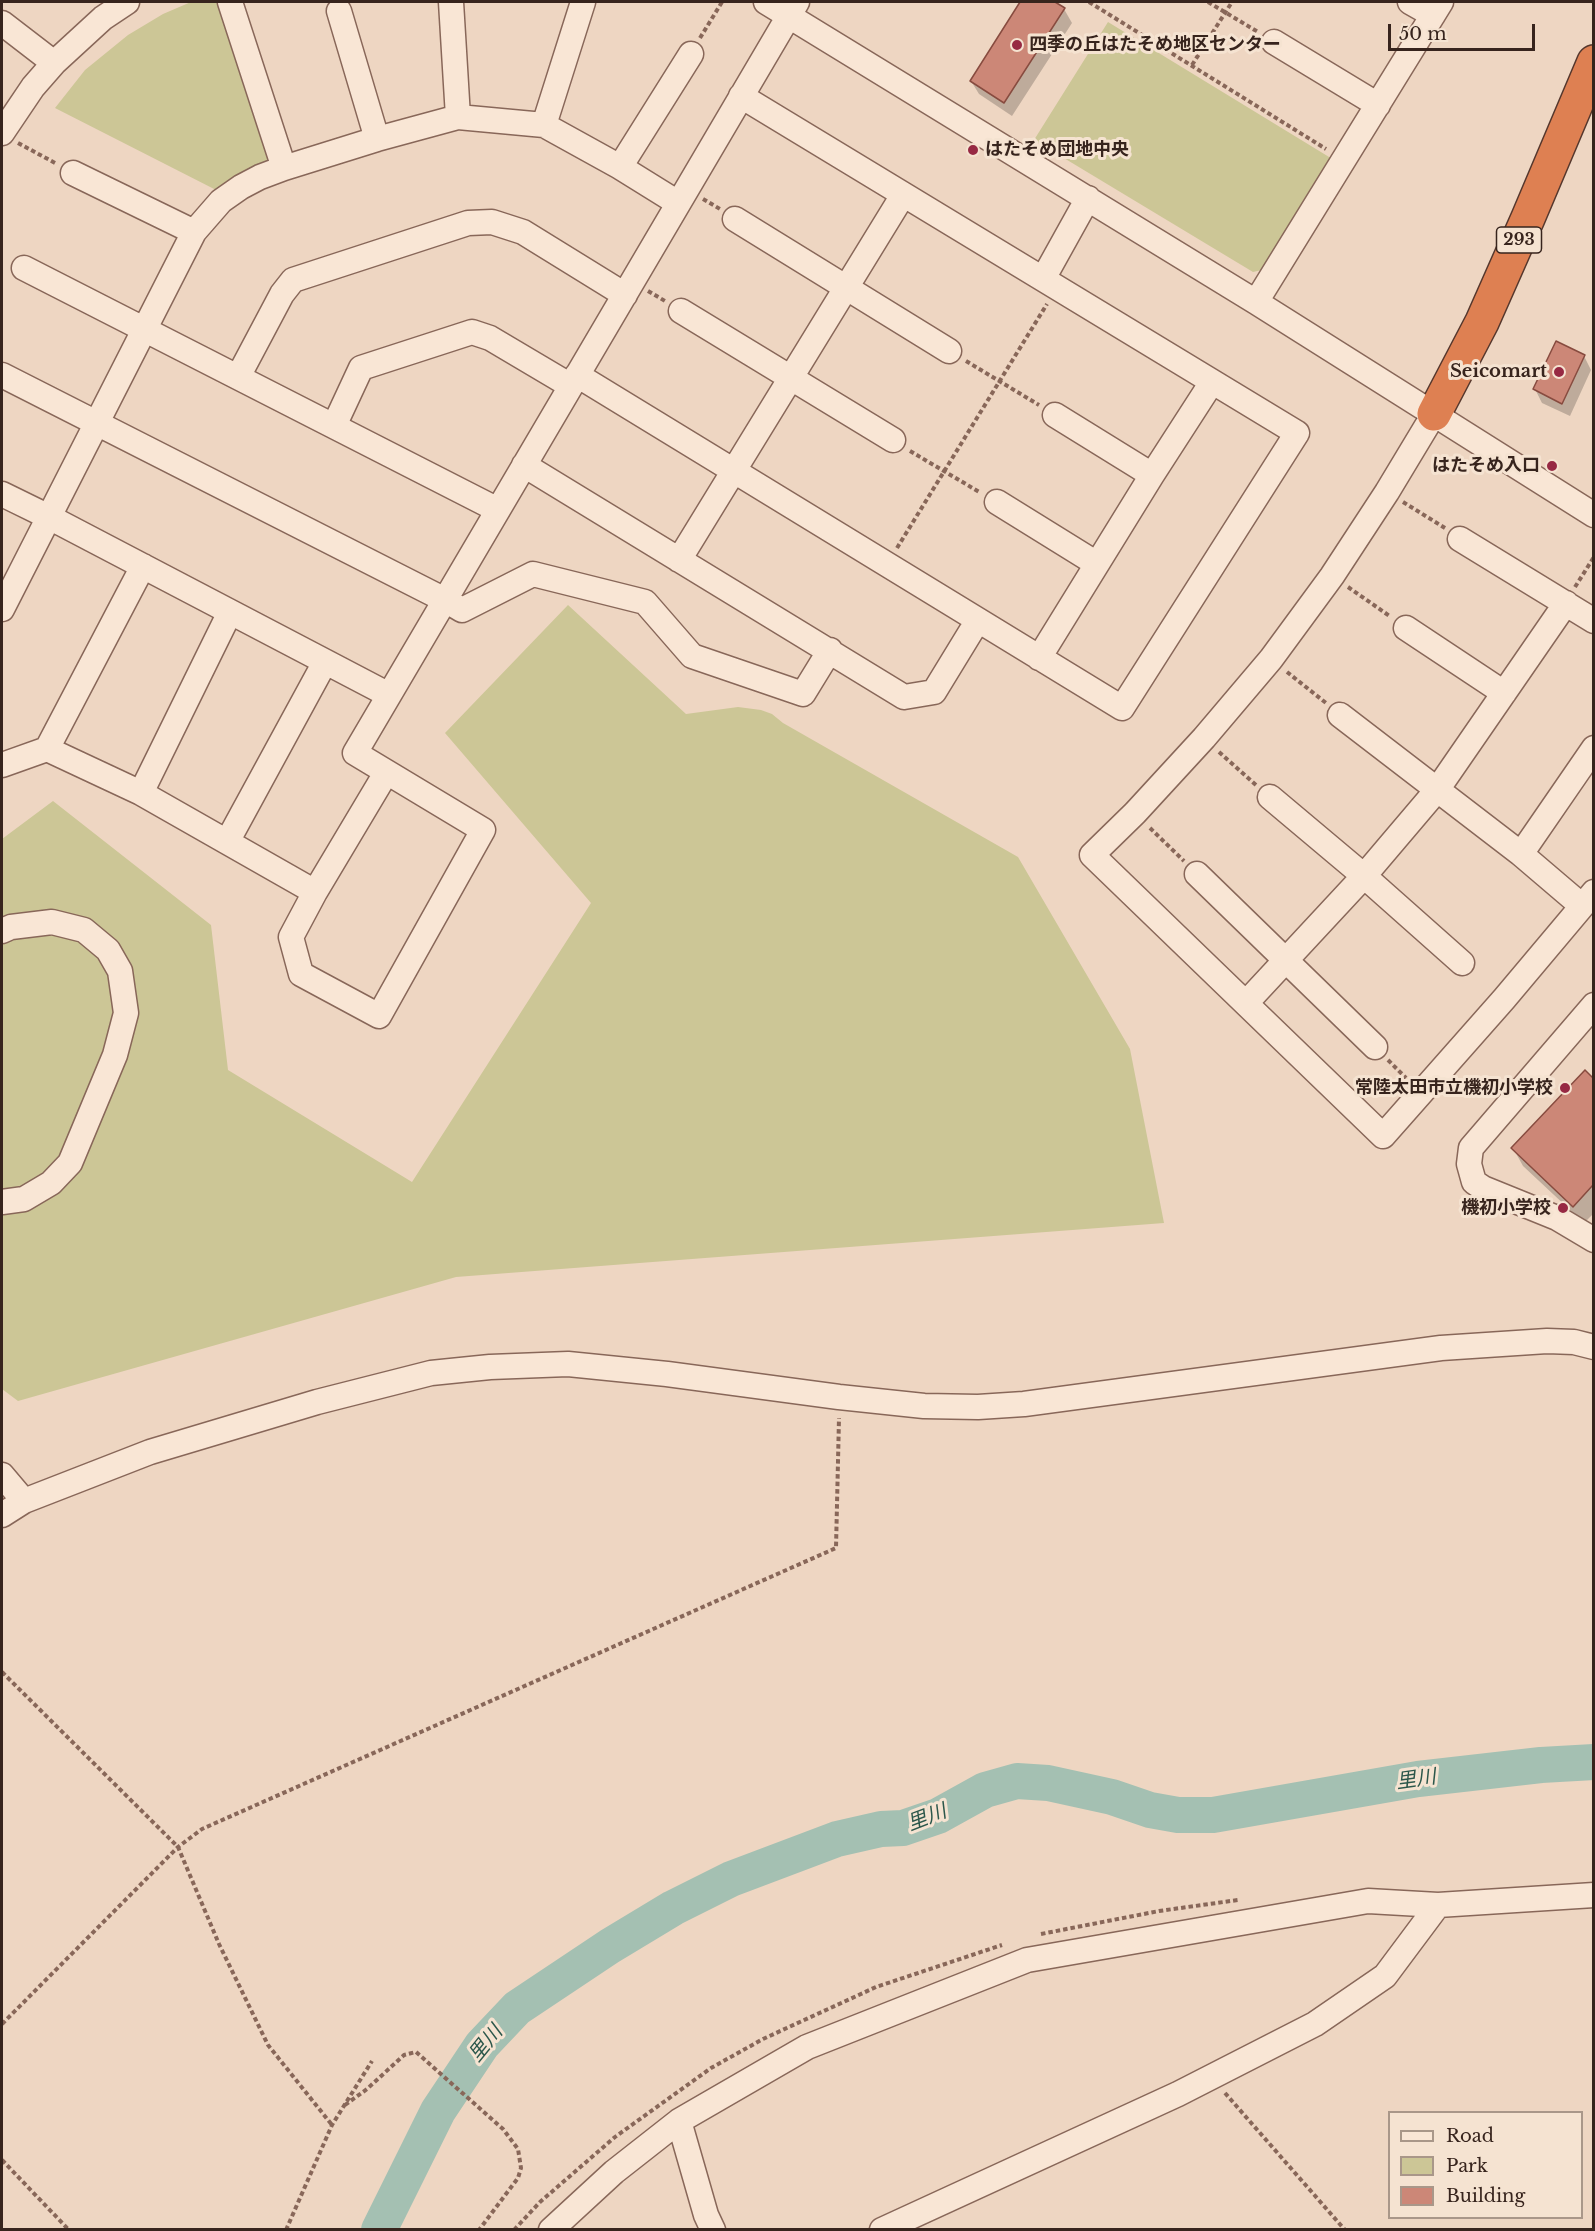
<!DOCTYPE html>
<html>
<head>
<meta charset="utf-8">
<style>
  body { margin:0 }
  #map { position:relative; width:1595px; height:2231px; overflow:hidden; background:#eed6c2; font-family:"Libre Baskerville",serif }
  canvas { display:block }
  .frame { position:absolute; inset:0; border:3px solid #37241d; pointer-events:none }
  .legend { position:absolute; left:1388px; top:2111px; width:195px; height:108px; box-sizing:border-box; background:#f5e3d1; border:2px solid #a99789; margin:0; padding:8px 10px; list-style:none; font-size:18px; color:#37241d }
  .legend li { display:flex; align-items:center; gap:12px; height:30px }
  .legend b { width:30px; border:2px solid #a99789 }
  .scale { position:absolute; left:1388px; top:24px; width:147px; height:27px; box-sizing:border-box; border:3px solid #37241d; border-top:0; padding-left:8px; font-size:18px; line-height:21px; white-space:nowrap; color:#37241d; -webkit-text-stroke:4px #f5e3d1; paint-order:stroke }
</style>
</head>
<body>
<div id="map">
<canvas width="1595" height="2231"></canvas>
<div class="frame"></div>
<ul class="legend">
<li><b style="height:8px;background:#f9e6d5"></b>Road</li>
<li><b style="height:16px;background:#ccc696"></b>Park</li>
<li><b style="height:16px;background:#cc8777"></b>Building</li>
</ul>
<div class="scale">50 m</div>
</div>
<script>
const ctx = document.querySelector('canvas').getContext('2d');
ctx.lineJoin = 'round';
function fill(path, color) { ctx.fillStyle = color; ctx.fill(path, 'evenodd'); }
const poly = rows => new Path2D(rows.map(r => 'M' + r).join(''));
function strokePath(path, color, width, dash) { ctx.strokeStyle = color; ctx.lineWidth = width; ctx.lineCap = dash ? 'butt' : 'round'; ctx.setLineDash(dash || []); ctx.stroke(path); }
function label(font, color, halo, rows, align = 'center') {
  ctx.font = font + ' "Libre Baskerville","Noto Sans JP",serif'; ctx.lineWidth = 6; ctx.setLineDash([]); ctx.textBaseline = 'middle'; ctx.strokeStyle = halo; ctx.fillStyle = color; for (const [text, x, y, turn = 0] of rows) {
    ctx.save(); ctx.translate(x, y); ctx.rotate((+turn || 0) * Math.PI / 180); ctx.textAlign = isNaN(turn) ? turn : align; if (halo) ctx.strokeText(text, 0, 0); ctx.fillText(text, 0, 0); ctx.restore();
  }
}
const green = poly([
  [191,2,220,2,271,155,261,168,220,192,55,108,85,70,128,35,163,14],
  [1108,22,1334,160,1266,269,1253,272,1034,140],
  [568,605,686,714,738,707,761,710,772,714,783,723,1018,857,1130,1049,1164,1223,456,1277,18,1401,2,1389,2,839,53,801,211,925,228,1070,412,1182,591,903,445,733]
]);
const shadow = poly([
  [1022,2,1052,2,1064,9,1072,23,1012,116,979,94,971,81],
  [1584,356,1591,370,1570,416,1542,403,1535,389],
  [1585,1072,1594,1080,1594,1213,1584,1223,1523,1166,1513,1148]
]);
const river = poly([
  [379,2230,438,2111,482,2045,517,2008,610,1946,673,1908,731,1879,837,1839,881,1829,903,1828,938,1816,985,1790,1017,1781,1048,1783,1112,1797,1150,1810,1178,1815,1213,1815,1418,1779,1541,1765,1594,1762]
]);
const building = poly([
  [1020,2,1055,2,1065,8,1004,103,970,81,1020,2],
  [1556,341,1585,355,1562,404,1533,389,1556,341],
  [1585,1070,1593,1078,1593,1185,1573,1207,1511,1148,1585,1070]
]);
const path = poly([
  [1089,2,1326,149],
  [1208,2,1258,32],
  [700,38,722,2],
  [1192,65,1232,2],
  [18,143,57,164],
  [703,199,720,209],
  [648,291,665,301],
  [966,361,1039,405],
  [910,451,981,493],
  [1403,502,1445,528],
  [897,548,1047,304],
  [1348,587,1391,617],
  [1575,587,1594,557],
  [1287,672,1326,703],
  [1219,752,1256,785],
  [1150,828,1184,861],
  [1388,1060,1406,1078],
  [2,1672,178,1847,219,1944,268,2045,332,2125],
  [1041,1934,1159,1911,1238,1900],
  [2,2024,178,1847,202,1829,836,1548,839,1418],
  [1225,2093,1345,2230],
  [345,2105,367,2089,404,2055,416,2052,503,2129,518,2149,521,2168,518,2178,479,2230],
  [2,2160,69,2230],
  [286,2230,332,2125,372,2061],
  [514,2230,540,2202,615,2137,711,2068,763,2039,876,1987,1002,1945]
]);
const minor = poly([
  [230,2,284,168],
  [451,2,458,117],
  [766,2,1256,302,1594,515],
  [1410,2,1433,15],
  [339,11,377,139],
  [2,23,54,63],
  [1274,42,1378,105],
  [544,125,583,2],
  [2,133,33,87,54,63,103,18,127,2],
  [620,167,691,54],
  [73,173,194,232],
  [735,219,949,351],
  [24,268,498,510],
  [1043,279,1088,198],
  [1256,302,1441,2],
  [681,311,893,440],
  [2,375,445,600,462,610,533,574,645,602,692,656,803,694,830,650],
  [577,375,1122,708,1297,433,741,96],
  [238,377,282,294,293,280,468,223,492,222,523,232,625,295],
  [1434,414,1387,492,1332,576,1271,659,1204,738,1135,813,1092,855,1383,1136,1504,999,1594,892],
  [1055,415,1152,475],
  [334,426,361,368,472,332,490,338,571,386],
  [524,465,904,697,934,692,978,620],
  [2,494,49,517,389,695],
  [997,502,1097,564],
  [1460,539,1594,621],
  [679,560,903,195],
  [2,609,194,232,221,201,241,187,260,177,284,168,377,139,458,117,544,125,620,167,678,203],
  [1406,628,1504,693],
  [1039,658,1152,475,1212,382],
  [1340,715,1521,854,1582,906],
  [47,749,143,566],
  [2,765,47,749,141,793,315,892],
  [386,773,315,892,291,937,301,974,379,1016,483,830,355,753,797,2],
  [141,793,230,612],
  [1270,797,1364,876,1462,963],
  [227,842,325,662],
  [1521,854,1594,748],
  [1197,874,1375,1047],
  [2,931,11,927,52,922,84,930,108,950,120,971,126,1013,115,1055,70,1163,51,1183,24,1199,2,1202],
  [1246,1003,1364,876,1437,790,1566,603],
  [1594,1005,1471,1148,1469,1164,1474,1182,1483,1188,1557,1218,1594,1240],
  [2,1475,24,1501],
  [2,1515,24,1501,150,1452,317,1402,431,1373,490,1367,568,1364,667,1374,839,1397,924,1406,978,1407,1024,1404,1441,1348,1547,1341,1574,1342,1594,1347],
  [679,2121,706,2215,713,2230],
  [551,2230,614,2172,679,2121,807,2047,1027,1960,1368,1901,1438,1905,1594,1895],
  [882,2230,1178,2094,1315,2024,1385,1976,1438,1905]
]);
const highway = poly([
  [1434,414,1482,322,1528,218,1594,62]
]);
const markers = [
  [1017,45,6,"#972943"],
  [973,150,6,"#972943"],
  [1559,372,6,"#972943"],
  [1552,466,6,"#972943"],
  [1565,1088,6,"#972943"],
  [1563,1208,6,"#972943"]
];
const shields = [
  [1519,240,45]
];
const shieldNames = [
  ["293",1519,240]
];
const poiNames = [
  ["四季の丘はたそめ地区センター",1029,45,"left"],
  ["はたそめ団地中央",985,150,"left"],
  ["Seicomart",1547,372],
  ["はたそめ入口",1540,466],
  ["常陸太田市立機初小学校",1553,1088],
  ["機初小学校",1551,1208]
];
const waterNames = [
  ["里川",1416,1780,-8],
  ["里川",927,1818,-21],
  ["里川",486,2044,-51]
];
fill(green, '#ccc696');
fill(shadow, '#0003');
strokePath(river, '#a4c0b2', 36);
fill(building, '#cc8777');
strokePath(building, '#874b3f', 1.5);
strokePath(minor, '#886759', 27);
strokePath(highway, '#55372d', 36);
strokePath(path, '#886759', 4, [4.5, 3]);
strokePath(minor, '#f9e6d5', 24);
strokePath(highway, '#de8052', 33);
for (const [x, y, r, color] of markers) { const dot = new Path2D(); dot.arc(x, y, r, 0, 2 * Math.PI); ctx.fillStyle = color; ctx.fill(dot); strokePath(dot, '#f5e3d1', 2); }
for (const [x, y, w] of shields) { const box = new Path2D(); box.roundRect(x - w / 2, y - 13, w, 26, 4.5); ctx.fillStyle = '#f5e3d1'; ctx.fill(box); strokePath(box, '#37241d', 1.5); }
label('bold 16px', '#37241d', null, shieldNames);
label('bold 18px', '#37241d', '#f5e3d1', poiNames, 'right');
label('italic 20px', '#2c574b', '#f5e3d1', waterNames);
</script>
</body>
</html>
